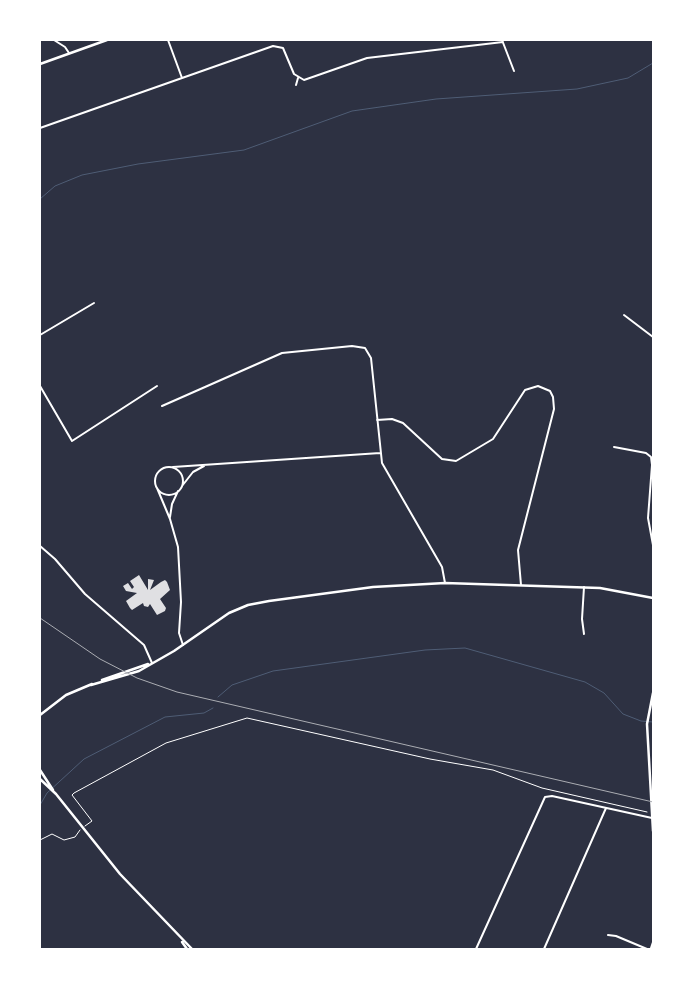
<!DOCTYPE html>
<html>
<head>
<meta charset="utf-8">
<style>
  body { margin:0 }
  #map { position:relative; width:693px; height:989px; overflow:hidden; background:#2d3142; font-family:Lato,sans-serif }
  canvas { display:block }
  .frame { position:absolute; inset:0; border:41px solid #fff; pointer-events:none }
</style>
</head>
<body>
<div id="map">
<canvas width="693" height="989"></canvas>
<div class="frame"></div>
</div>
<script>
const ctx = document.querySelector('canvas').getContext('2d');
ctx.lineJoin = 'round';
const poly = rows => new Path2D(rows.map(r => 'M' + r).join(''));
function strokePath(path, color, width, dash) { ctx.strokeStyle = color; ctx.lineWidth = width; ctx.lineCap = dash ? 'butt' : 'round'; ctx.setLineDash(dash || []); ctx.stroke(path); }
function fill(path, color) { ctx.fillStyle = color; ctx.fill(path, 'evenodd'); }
const stream = poly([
  [40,199,55,186,82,175,138,164,244,150,352,111,436,99,577,89,628,78,653,63],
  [218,697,232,685,273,671,425,650,465,648,585,682,604,693,623,714,641,721,653,722],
  [40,805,47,793,84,759,165,717,204,713,213,708]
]);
const building = poly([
  [139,575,148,590,148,579,154,580,150,590,161,582,165,580,167,582,170,590,160,599,166,608,165,611,157,615,150,604,148,607,144,606,143,603,132,610,130,608,126,601,137,593,126,591,123,586,128,583,132,589,134,587,130,581]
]);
const path = poly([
  [85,826,92,821,72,795,74,793,166,743,247,718,430,759,493,770,542,788,647,812],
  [40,840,52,834,64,840,75,837,80,830]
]);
const minor = poly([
  [54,40,65,47,69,53],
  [168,40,182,78],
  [502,40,514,71],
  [296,85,298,78],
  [40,128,273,46,283,48,294,74,304,80,367,58,503,42],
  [624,315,653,337],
  [40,335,94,303],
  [40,386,72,441,157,386],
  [162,406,282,353,352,346,365,348,371,358,382,463,442,567,445,583],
  [377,420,392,419,403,423,442,459,456,461,493,439,525,390,538,386,550,391,553,397,554,409,518,550,521,585],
  [614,447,646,453,651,457,652,465,648,518,653,545],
  [173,467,380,453],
  '155 481a14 14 0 1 1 28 0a14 14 0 1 1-28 0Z',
  [182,486,193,472,204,466],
  [157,488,170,519,178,547,181,602,179,633,183,645],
  [170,517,172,504,178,491],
  [40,546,55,559,85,594,144,645,152,663],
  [584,587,582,619,584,634],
  [608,935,616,936,647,949],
  [476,949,545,797,552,796,652,818],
  [544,949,606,808]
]);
const tertiary = poly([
  [40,64,107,40],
  [653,693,647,724,653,831],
  [651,949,653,943]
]);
const secondary = poly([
  [102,680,148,664],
  [91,685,139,671,174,651,229,613,248,605,269,601,373,587,445,583,600,588,653,598],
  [40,715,66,695,92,684],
  [40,770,53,790],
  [40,779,56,794,120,874,192,949],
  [182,942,187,949]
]);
const rail = poly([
  [40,618,100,659,137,678,177,692,653,802]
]);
strokePath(stream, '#4f5d75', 1);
fill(building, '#e0e0e3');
strokePath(path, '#fff', 1);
strokePath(minor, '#fff', 2);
strokePath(tertiary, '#fff', 2.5);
strokePath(secondary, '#fff', 2.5);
strokePath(rail, '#abadb3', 1);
</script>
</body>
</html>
